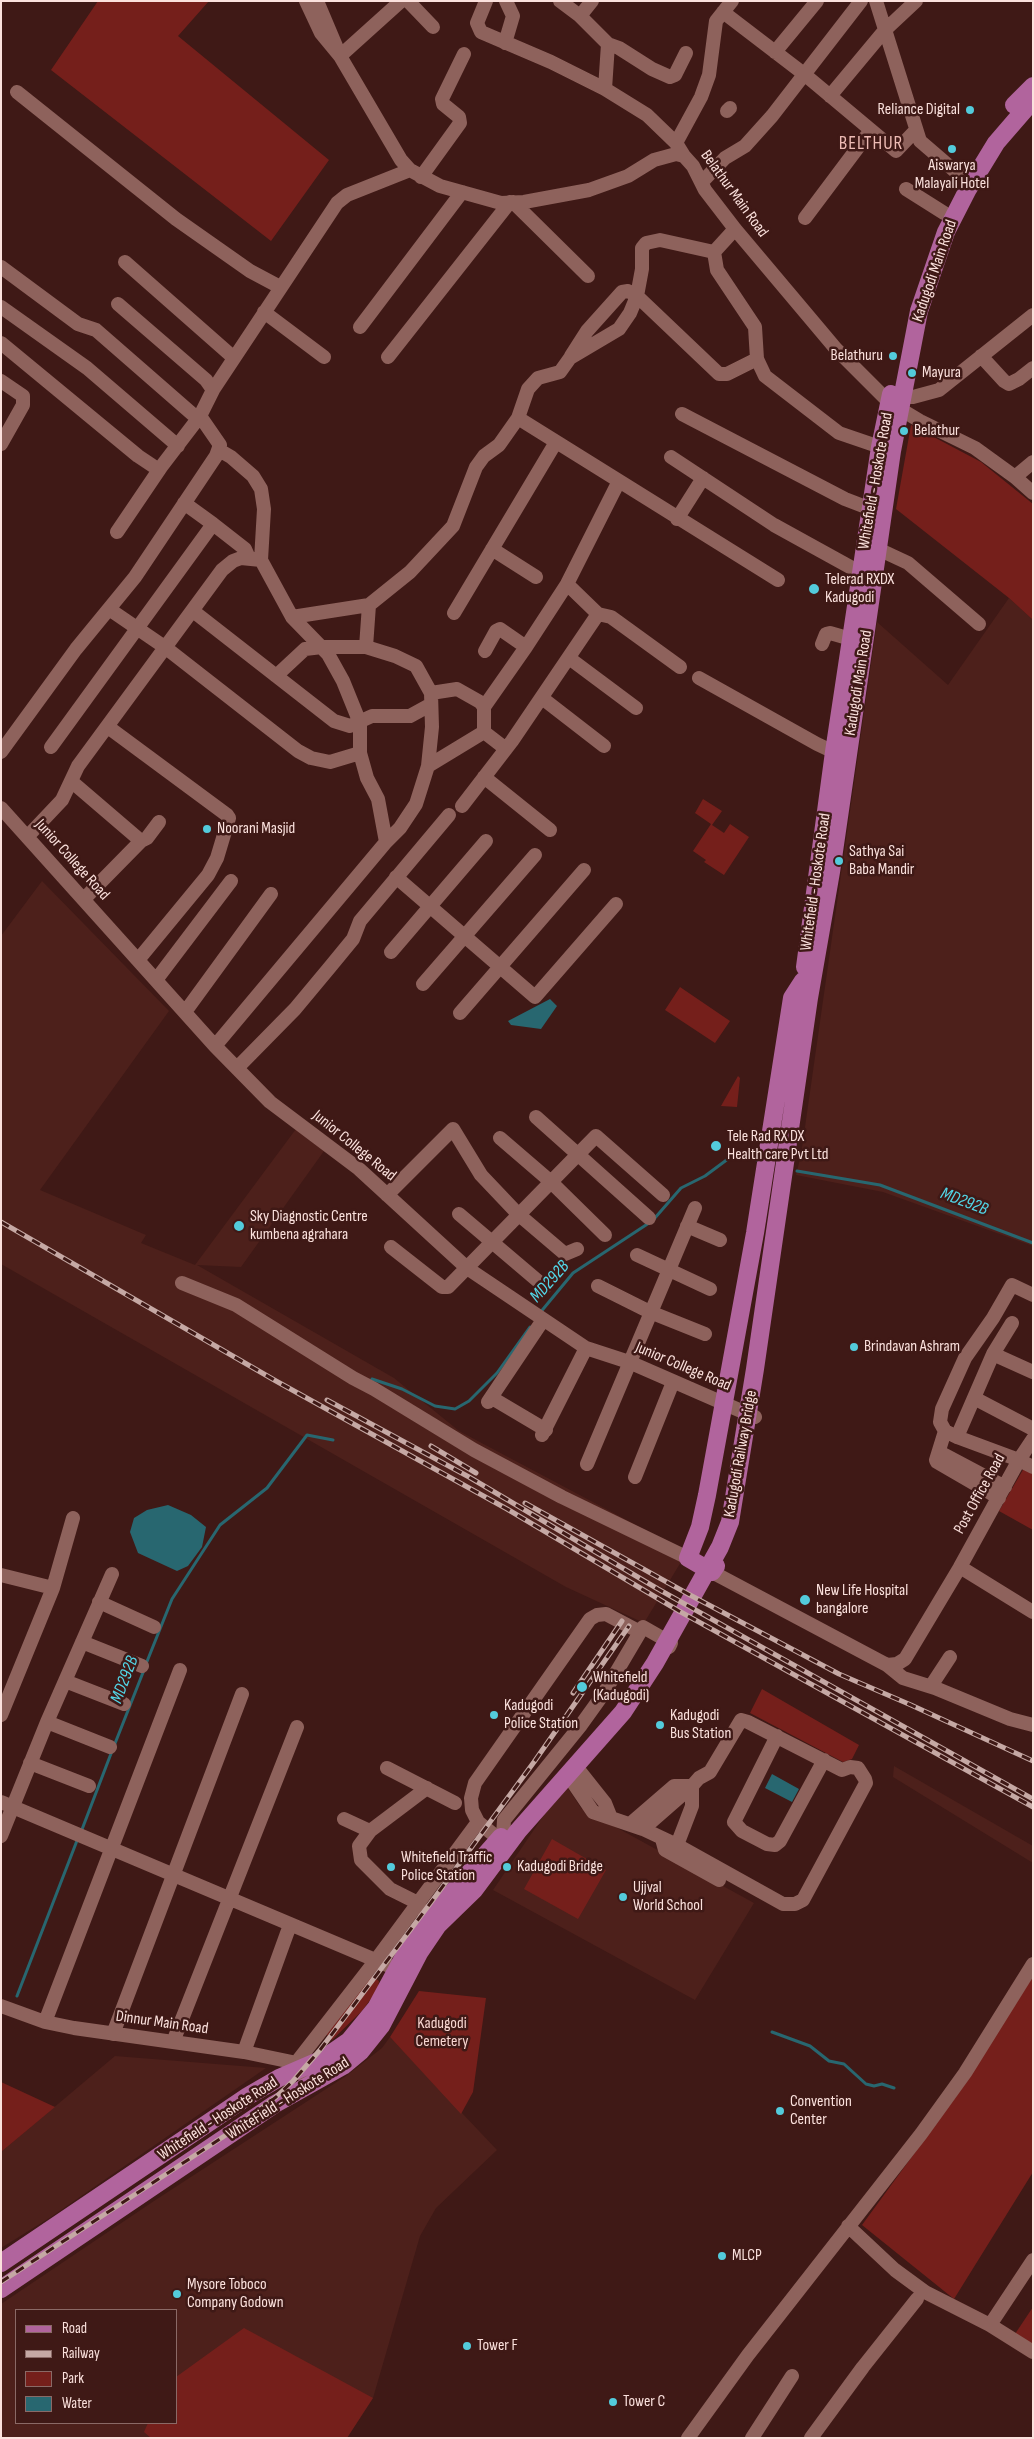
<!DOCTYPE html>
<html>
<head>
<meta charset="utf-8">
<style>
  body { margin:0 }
  #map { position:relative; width:1034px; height:2439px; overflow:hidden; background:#3f1916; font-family:"Sofia Sans Condensed",sans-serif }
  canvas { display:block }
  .frame { position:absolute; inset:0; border:2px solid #fbe1dd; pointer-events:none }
  .legend { position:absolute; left:15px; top:2309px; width:162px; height:115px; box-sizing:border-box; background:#3f1916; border:1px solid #8a6966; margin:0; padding:6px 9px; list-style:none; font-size:15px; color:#fbe1dd }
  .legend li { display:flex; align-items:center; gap:10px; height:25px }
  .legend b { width:25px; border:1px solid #8a6966 }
</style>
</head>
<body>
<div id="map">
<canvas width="1034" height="2439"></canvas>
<div class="frame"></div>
<ul class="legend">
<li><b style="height:6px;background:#b1649d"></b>Road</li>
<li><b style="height:6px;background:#c5a8a4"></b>Railway</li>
<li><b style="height:14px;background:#751f1b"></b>Park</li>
<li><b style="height:14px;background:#286770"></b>Water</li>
</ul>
</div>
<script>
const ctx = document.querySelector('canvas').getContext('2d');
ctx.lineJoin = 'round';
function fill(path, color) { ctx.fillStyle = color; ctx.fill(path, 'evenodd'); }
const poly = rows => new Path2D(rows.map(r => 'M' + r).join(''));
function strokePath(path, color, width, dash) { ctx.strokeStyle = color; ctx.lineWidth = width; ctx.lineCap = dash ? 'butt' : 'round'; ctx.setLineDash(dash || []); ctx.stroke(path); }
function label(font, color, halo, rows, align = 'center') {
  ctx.font = font + ' "Sofia Sans Condensed",sans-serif'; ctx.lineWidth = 5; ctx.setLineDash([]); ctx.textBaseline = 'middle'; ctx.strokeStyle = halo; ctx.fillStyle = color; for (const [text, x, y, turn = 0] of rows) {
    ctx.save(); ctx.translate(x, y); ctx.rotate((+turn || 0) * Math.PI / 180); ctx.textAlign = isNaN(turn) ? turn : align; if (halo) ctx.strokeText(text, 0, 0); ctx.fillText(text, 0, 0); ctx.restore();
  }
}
const built = poly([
  [1009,598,1033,620,1033,1246,883,1192,796,1175,801,1155,877,622,948,685],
  [42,881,169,1011,40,1190,146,1235,141,1243,195,1265,296,1129,324,1151,241,1267,197,1265,394,1378,459,1431,687,1552,644,1623,566,1587,1,1264,1,936],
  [894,1766,1033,1846,1033,1863,893,1777],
  [565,1784,581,1808,754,1903,695,2000,493,1890],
  [390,2037,497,2150,436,2208,420,2236,373,2398,347,2438,1,2438,1,2304,154,2201,346,2076,382,2048],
  [16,2310,176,2310,176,2423,16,2423],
  [115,2056,266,2068,51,2217,1,2248,1,2152]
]);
const green = poly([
  [98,1,209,1,178,36,329,160,271,241,51,70],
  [911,425,981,462,1033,504,1033,620,1009,598,896,509],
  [703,799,722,811,712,825,724,833,730,824,749,837,724,875,704,862,706,860,693,851,711,824,695,813],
  [680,987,730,1021,715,1043,665,1010],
  [738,1076,740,1078,737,1107,721,1106],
  [1024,1468,1033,1473,1033,1530,999,1511],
  [762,1689,859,1745,852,1759,843,1762,750,1713],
  [552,1839,606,1870,578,1919,524,1889],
  [369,1974,379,1981,378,1989,362,2011,332,2040,324,2032],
  [1033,1976,1033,2172,954,2299,862,2225,965,2084],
  [419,1991,486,1998,473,2092,461,2114,390,2037],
  [1,2082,55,2107,1,2152],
  [1033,2307,1033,2347,1015,2334],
  [244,2328,373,2398,347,2438,151,2438,144,2432,148,2423,176,2423,176,2377]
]);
const water = poly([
  [550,999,557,1006,541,1029,511,1025,508,1021],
  [168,1505,191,1515,206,1527,202,1547,188,1566,177,1571,138,1553,130,1532,134,1518,147,1510],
  [772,1774,799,1789,792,1802,765,1788]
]);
const stream = poly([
  [797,1171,880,1185,1033,1243],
  [654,1219,681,1188,705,1176,736,1153,757,1160],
  [539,1314,573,1273,649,1223],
  [372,1379,402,1389,435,1406,455,1409,469,1401,497,1373,530,1327],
  [146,1664,172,1599,220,1525,267,1488,307,1435,333,1440],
  [114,1746,144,1670],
  [81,1832,112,1751],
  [17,1996,78,1838],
  [772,2032,810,2046,829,2061,844,2064,866,2084,874,2086,882,2084,894,2088]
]);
const minor = poly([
  [306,1,321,33,340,56,401,160,410,170,440,186,501,203,524,202,589,190,628,176,654,160,676,154,684,156,693,166,705,190,735,229,836,349,890,403,920,421,975,448,1015,477,1033,493],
  [317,1,336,46],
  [408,1,433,27],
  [486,1,477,23,481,32,551,62,605,89,647,115,676,143,684,156],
  [560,1,580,16,608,44,605,89],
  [876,1,920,141,963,178],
  [723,12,804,74,896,151,916,130],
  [580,16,592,1],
  [505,43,513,16,506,1],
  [608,44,619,48,652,69,670,77,675,75,686,53],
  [775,52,817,1],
  [340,56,401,1],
  [17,92,176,219,250,271,280,287],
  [830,96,885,30,916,1],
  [727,111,730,108],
  [676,143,701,97,709,75,716,21,732,1],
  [421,177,460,123,459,117,443,104,442,99,464,54],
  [702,182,725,158,745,146,772,116,861,1],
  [906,189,944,213],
  [513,202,588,276],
  [805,218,871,130],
  [714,252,717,270,755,327,757,359,765,376,839,433,880,447],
  [125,262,234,358],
  [1,267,78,324,96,330,198,419],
  [118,304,206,380,213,390],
  [1,307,87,368,178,446],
  [264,312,324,357],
  [360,327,462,192],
  [1,343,138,456,159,470],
  [571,356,587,331,622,292,628,291,637,296,642,269,642,248,646,243,660,240,714,252,735,229],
  [981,356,1004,381,1009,384,1019,379,1033,368],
  [388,357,510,202],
  [1,381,23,396,23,405,1,444],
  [903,397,913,397,939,390,1033,315],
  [682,414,845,499,871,509],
  [518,418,778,580],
  [671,457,774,525,861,573],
  [1015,477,1033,462],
  [677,519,703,478],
  [213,524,245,549,249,558],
  [117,532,161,467,200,416,213,390,337,203,347,195,410,170],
  [492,549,536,577],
  [878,549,908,563,979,624],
  [109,609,166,648,298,751,311,758,330,762,360,753],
  [193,611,334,721,350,726,372,716,410,716,430,705],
  [454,613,556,442],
  [598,614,611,617,680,667],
  [292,617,369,605],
  [822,644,826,634,830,633,851,639],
  [366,647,369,605,410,572,453,526,476,467,484,456,499,445,518,418,528,389,538,378,560,372,570,358,619,329,630,313,637,296,719,374,727,374,757,359],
  [485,651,496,631,500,629,526,647],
  [569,658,636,708],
  [276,676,305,649,322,647,366,647,395,656,416,666,431,693,432,727,428,766,416,804,400,828,386,842],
  [699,678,817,744,834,752,844,754],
  [431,693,457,689,480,702,484,707,484,732,506,749],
  [542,698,604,746],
  [484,707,526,647,567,584,619,481],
  [108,727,227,815,229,818,217,858,208,875,138,960],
  [51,747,213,524,184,503],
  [1,752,76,649,135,577,216,456,220,445,200,416],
  [428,766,484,732],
  [484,777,550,830],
  [71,781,141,841],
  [462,806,512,741,598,614,567,584],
  [1,808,215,1046,270,1102,359,1169,467,1268,586,1348,629,1362,755,1417],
  [27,837,62,800,78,766,222,570,233,561,241,558,261,560],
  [396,877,535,997,616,904],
  [84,899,141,841,147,838,159,822],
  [391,952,486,841],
  [156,980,231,881],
  [423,984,535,855],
  [185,1012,271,894],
  [460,1013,584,870],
  [215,1046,386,842,378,799,367,778,360,753,360,723,343,681,328,654,292,617,261,560,264,509,261,489,253,476,231,457,219,450],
  [237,1068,295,1009,330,967,353,939,360,921,449,815],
  [536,1117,649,1218],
  [500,1138,550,1181,605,1235],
  [387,1195,453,1129,481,1175,518,1214,565,1254,577,1249],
  [459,1214,545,1287],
  [687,1226,720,1240],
  [391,1247,442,1287,448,1287,596,1136,663,1195],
  [637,1255,710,1289],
  [182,1283,236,1305,353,1378,374,1389,474,1450,562,1497,688,1558],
  [598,1286,650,1312,705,1334],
  [1033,1295,1012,1285,993,1318,965,1358,942,1409,940,1422,945,1431,957,1437,1019,1460,1033,1467],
  [993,1354,1012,1323],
  [492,1398,546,1430],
  [974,1398,1033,1429],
  [488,1402,543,1320],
  [945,1431,936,1460,937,1462,999,1498],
  [542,1435,586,1348],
  [957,1437,993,1354,1033,1372],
  [939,1452,1005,1487],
  [587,1464,695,1208],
  [635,1477,673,1382],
  [960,1567,1019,1460,1033,1439],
  [712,1572,887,1665,897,1664,905,1659,960,1567,1033,1612],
  [1,1575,53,1588],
  [99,1602,154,1627],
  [82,1642,142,1666],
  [887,1665,903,1678,935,1688,1010,1719,1033,1725],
  [65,1681,124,1704],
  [931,1686,950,1657],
  [1,1715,53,1588,73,1518],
  [741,1720,748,1722,842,1770,850,1767,858,1768,865,1779,866,1783,803,1900,795,1904,783,1904,677,1845,692,1806,692,1786,699,1778,710,1772,741,1720],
  [47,1722,110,1747],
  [777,1736,734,1822,742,1831,767,1844,775,1845,780,1841,824,1760],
  [30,1763,89,1786],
  [387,1768,455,1803],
  [578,1769,605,1803,611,1818],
  [570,1778,593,1812,643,1829,677,1845],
  [1,1802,406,1973],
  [344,1819,370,1831,427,1788],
  [630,1824,674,1786,692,1786],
  [643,1829,683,1794],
  [370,1831,359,1846,361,1860,390,1889,418,1903,423,1911],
  [1,1836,47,1722,112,1574],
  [503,1836,504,1820,581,1725,604,1693,643,1627,671,1643,669,1647],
  [499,1839,478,1822,472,1810,471,1798,475,1783,590,1619,597,1615,606,1614,640,1632],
  [662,1839,665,1850,719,1880],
  [1,2006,45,2022,74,2028,244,2052,292,2062,299,2065,304,2076],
  [45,2022,180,1670],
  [113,2034,242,1694],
  [173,2042,297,1727],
  [244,2052,290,1925],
  [296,2063,376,1960,478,1822],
  [848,2226,895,2270,925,2292,990,2325,1033,2352],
  [990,2325,1033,2260],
  [688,2438,748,2355,921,2134,965,2073,1033,1964],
  [752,2438,792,2376],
  [811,2438,863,2367,917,2299]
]);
const major = poly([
  [1014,105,1033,86],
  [805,967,834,752,880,447,891,394],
  [716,1566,712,1572,688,1558,700,1527,707,1495,755,1233,792,998,803,981],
  [1,2263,248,2096,279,2078,323,2059,349,2041,376,2008,408,1949,428,1920,501,1837],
  [1,2289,275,2104,343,2066,361,2051,381,2026,419,1953,438,1925,474,1890,518,1831,623,1712,655,1663,720,1547,730,1522,755,1369,809,998,831,872,892,451,919,311,946,232,968,189,996,143,1033,100]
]);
const rail = poly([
  [1,1222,276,1381,507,1509,679,1611,1033,1807],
  [327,1400,469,1477,658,1589,1033,1799],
  [431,1446,476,1473],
  [525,1503,690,1595,839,1674,911,1705,1033,1761],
  [573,1693,622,1621],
  [1,2282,229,2133,276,2097,293,2081,320,2050,435,1897,534,1762,629,1626]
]);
const markers = [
  [970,110,5,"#53cbdb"],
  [952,149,5,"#53cbdb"],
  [893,356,5,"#53cbdb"],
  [912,373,5,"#53cbdb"],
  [904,431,5,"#53cbdb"],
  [814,589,6,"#53cbdb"],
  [207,829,5,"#53cbdb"],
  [839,861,5,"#53cbdb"],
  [716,1146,6,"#53cbdb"],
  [239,1226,6,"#53cbdb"],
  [854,1347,5,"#53cbdb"],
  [805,1600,6,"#53cbdb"],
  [582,1687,6,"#53cbdb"],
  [494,1715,5,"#53cbdb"],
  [660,1725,5,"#53cbdb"],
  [391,1867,5,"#53cbdb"],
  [507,1867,5,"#53cbdb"],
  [623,1897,5,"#53cbdb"],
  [780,2111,5,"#53cbdb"],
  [722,2256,5,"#53cbdb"],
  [177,2294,5,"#53cbdb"],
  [467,2346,5,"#53cbdb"],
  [613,2402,5,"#53cbdb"]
];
const poiNames = [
  ["Reliance Digital",960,110,"right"],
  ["Aiswarya",952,166,"center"],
  ["Malayali Hotel",952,184,"center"],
  ["Belathuru",883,356,"right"],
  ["Mayura",922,373],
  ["Belathur",914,431],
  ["Telerad RXDX",825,580],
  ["Kadugodi",825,598],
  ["Noorani Masjid",217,829],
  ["Sathya Sai",849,852],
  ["Baba Mandir",849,870],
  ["Tele Rad RX DX",727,1137],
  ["Health care Pvt Ltd",727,1155],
  ["Sky Diagnostic Centre",250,1217],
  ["kumbena agrahara",250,1235],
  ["Brindavan Ashram",864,1347],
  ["New Life Hospital",816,1591],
  ["bangalore",816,1609],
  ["Whitefield",593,1678],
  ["(Kadugodi)",593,1696],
  ["Kadugodi",504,1706],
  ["Police Station",504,1724],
  ["Kadugodi",670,1716],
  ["Bus Station",670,1734],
  ["Whitefield Traffic",401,1858],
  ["Police Station",401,1876],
  ["Kadugodi Bridge",517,1867],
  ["Ujjval",633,1888],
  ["World School",633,1906],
  ["Convention",790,2102],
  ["Center",790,2120],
  ["MLCP",732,2256],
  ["Mysore Toboco",187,2285],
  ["Company Godown",187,2303],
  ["Tower F",477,2346],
  ["Tower C",623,2402]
];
const streetNames = [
  ["Belathur Main Road",734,194,54],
  ["Kadugodi Main Road",935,271,-71],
  ["Whitefield - Hoskote Road",876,481,-80],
  ["Kadugodi Main Road",859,683,-81],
  ["Junior College Road",72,860,48],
  ["Whitefield - Hoskote Road",816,882,-82],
  ["Junior College Road",354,1146,39],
  ["Junior College Road",683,1367,23],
  ["Kadugodi Railway Bridge",741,1454,-80],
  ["Post Office Road",980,1494,-61],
  ["Dinnur Main Road",162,2023,8],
  ["WhiteField - Hoskote Road",288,2099,-32],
  ["Whitefield - Hoskote Road",218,2119,-33]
];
const parkNames = [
  ["Kadugodi",442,2024],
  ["Cemetery",442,2042]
];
const waterNames = [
  ["MD292B",964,1202,21],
  ["MD292B",550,1282,-48],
  ["MD292B",125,1680,-69]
];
const quarterNames = [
  ["BELTHUR",871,144]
];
fill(built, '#4d201b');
fill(green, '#751f1b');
fill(water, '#286770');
strokePath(stream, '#286770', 3);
strokePath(minor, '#8e625c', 14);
strokePath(major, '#b1649d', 18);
strokePath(rail, '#c5a8a4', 5);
strokePath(rail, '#3f1916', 3, [9]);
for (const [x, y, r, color] of markers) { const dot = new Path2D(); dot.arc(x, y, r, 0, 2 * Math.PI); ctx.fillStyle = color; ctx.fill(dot); strokePath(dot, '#3f1916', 2); }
label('16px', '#fbe1dd', '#3f1916', poiNames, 'left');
label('16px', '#fbe1dd', '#3f1916', streetNames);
label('16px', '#f8d6d1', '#3f1916', parkNames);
label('italic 18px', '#52d6e7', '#3f1916', waterNames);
ctx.letterSpacing = '1px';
label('19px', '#edbbb4', '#3f1916', quarterNames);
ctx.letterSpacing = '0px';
</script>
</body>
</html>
